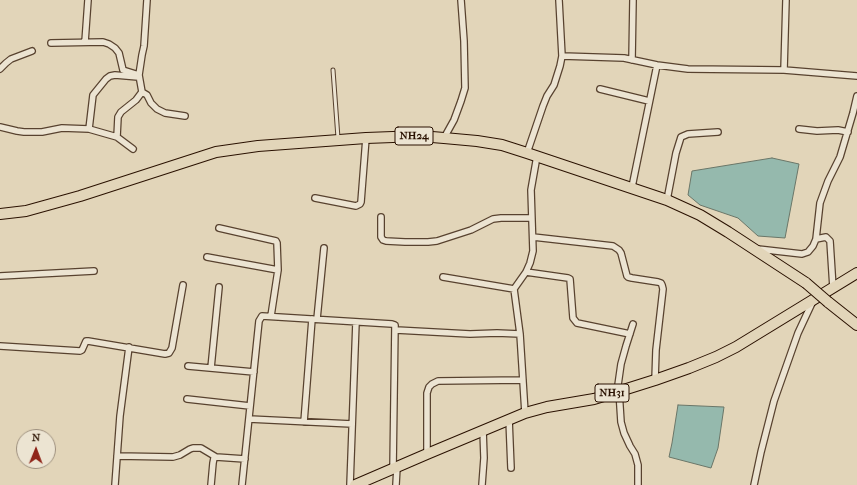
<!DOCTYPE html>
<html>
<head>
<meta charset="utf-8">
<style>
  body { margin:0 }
  #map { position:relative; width:857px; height:485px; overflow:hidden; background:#e2d5b9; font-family:"IM FELL French Canon",serif }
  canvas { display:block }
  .north { position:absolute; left:16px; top:429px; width:40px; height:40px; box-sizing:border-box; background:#ece4d2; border:1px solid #9e907e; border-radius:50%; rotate:1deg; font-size:11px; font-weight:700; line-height:16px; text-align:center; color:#2a1101 }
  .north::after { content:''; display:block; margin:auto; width:14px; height:18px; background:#8f2418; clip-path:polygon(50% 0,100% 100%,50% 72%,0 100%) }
</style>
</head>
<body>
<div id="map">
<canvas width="857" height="485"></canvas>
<div class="north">N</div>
</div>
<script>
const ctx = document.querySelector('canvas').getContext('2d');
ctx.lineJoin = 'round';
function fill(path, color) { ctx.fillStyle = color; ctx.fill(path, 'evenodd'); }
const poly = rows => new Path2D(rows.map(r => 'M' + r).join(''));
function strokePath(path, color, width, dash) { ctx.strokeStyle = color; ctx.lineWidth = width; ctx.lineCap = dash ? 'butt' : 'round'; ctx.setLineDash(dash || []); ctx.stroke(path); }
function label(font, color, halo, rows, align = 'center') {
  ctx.font = font + ' "IM FELL French Canon",serif'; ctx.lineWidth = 3; ctx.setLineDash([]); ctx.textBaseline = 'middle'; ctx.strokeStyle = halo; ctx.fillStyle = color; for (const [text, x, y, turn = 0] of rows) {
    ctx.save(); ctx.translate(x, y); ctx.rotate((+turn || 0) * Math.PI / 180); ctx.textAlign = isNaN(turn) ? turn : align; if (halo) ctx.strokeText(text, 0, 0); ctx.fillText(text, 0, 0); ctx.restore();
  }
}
const water = poly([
  [772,158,799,164,785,238,758,236,738,218,700,205,688,195,692,171,772,158],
  [678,405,724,407,718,448,711,468,669,457,672,443,678,405]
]);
const lane = poly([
  [333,70,338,138]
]);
const street = poly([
  [85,42,88,0],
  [51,43,103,42,109,44,115,48,119,53,123,70,139,75],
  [562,56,624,58,657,65,688,69,784,70,857,76],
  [632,60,633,0],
  [0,69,6,63,11,59,32,51],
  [784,70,786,0],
  [600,89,649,101],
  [142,92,147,95,151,103,157,109,165,113,185,116],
  [0,127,17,131,24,132,42,132,62,128,89,129,117,137,133,149],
  [89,129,93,95,106,79,110,76,115,75,138,77],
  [799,129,817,131,838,130,848,132],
  [117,137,118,117,121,112,136,100,142,92,139,75,142,55,144,46,147,0],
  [444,138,454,120,461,101,465,88,464,41,461,0],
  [527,153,543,106,547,96,554,85,560,66,562,56,559,0],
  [632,187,657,65],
  [315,198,356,206,360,204,361,202,366,138],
  [667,200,676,153,681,137,688,134,718,132],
  [381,217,381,237,383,240,386,241,405,242,428,242,437,241,471,230,493,219,501,218,532,218],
  [219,228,276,241,277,243,278,270],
  [533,237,613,246,619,250,621,253,627,276,628,277,632,278,658,282,661,283,662,285,663,289,656,350,655,380],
  [816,239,826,237,830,241,833,288],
  [758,249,802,254,808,252,813,246,816,239,820,203,828,181,840,157,853,113,857,96],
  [207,257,278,270,271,316],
  [526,272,568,278,570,279,573,318,577,323,630,334],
  [0,276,94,271],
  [443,277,514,289],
  [317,319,324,248],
  [396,330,470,334,497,333,520,334],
  [0,346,80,351,82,350,86,341,88,341,165,354,169,353,172,348,183,285],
  [188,366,254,372],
  [211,368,219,287],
  [619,391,621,422,624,433,630,446,635,454,638,465,638,485],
  [617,392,621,364,626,346,633,324],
  [187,399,250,406],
  [525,413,520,334,514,289,526,272,530,263,533,251,531,190,537,156],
  [249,419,352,424],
  [509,419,511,468],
  [304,422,312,319],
  [427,454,427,393,429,387,432,384,438,381,523,380],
  [117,456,173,457,180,455,190,449,193,448,201,448,216,457],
  [115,485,120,416,129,347],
  [211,485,213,463,214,458,216,457,245,459],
  [242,485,259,321,262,316,392,324,395,325,393,469],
  [350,485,356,322],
  [396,485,397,467],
  [482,485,484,458,483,430],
  [754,485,761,452,774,401,798,333,812,303]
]);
const highway = poly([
  [0,214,26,211,80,196,216,152,258,146,366,138,420,136,444,138,477,141,502,145,527,153,667,200,700,215,728,232,806,283],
  [828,302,857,325],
  [355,485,427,454,525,413,547,407,594,399,617,392,655,380,689,368,716,357,736,347,857,273]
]);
const highwayBridge = poly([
  [806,283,828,302]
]);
const shields = [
  [414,136,38],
  [612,393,34]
];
const shieldNames = [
  ["NH24",414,136],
  ["NH31",612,393]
];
fill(water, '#95b9ad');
strokePath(water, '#6a7668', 1);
strokePath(lane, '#58422f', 5);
strokePath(street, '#58422f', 8);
strokePath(highway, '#2a1101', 12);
strokePath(lane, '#ece4d2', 3);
strokePath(street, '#ece4d2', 5.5);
strokePath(highway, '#e2d5b9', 10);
strokePath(highwayBridge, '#2a1101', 12, []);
strokePath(highwayBridge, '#e2d5b9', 10);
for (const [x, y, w] of shields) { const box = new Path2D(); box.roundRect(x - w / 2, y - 9, w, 18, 3); ctx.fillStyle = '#ece4d2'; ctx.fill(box); strokePath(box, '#2a1101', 1); }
label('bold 11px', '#2a1101', null, shieldNames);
</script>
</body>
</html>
